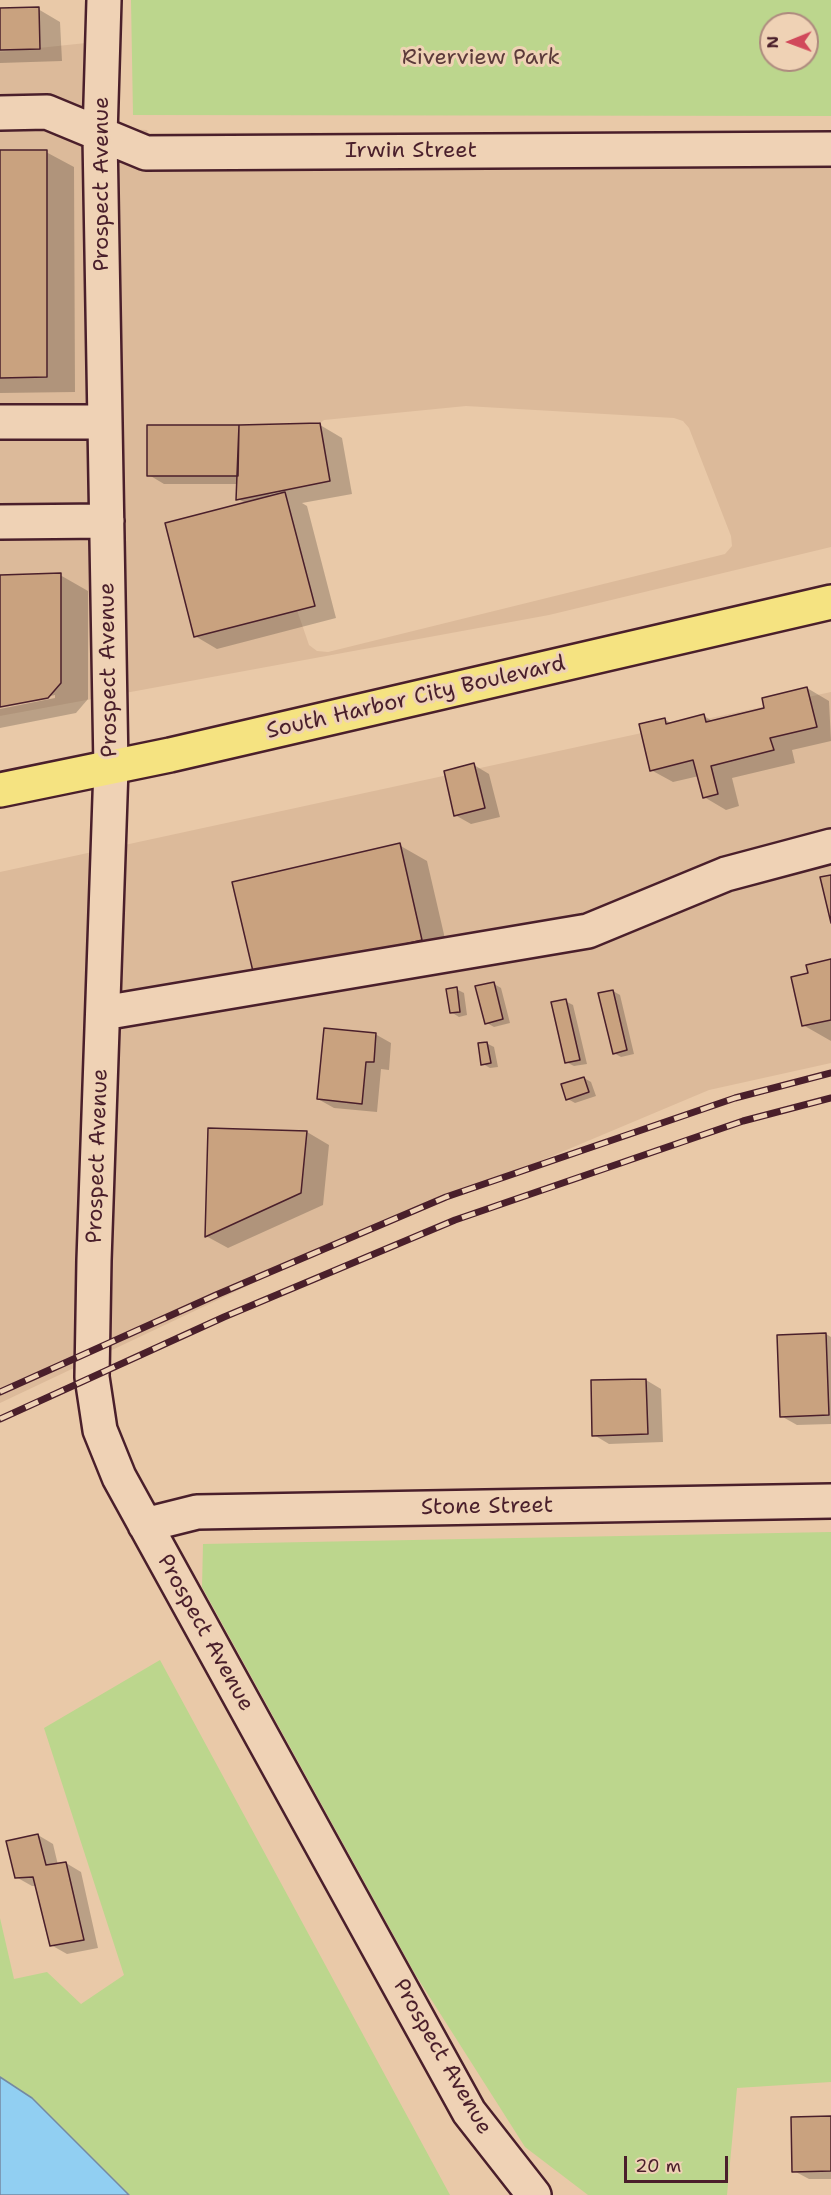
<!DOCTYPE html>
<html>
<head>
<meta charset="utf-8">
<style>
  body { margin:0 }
  #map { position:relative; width:831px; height:2195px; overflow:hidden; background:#e9c9a8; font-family:"Shantell Sans",sans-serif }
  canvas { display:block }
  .north { position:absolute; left:759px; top:12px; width:60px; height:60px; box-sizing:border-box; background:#efd2b5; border:2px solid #ad8a7e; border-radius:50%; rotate:269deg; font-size:16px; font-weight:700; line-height:24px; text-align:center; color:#4a1f2b }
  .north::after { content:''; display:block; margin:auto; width:21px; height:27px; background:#d1495b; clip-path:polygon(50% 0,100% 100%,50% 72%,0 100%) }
  .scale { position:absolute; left:624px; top:2156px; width:104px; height:27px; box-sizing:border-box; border:3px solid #4a1f2b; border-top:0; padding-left:8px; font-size:18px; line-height:21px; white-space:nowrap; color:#4a1f2b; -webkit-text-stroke:4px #efd2b5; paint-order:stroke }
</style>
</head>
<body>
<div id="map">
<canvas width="831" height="2195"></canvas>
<div class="north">N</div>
<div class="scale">20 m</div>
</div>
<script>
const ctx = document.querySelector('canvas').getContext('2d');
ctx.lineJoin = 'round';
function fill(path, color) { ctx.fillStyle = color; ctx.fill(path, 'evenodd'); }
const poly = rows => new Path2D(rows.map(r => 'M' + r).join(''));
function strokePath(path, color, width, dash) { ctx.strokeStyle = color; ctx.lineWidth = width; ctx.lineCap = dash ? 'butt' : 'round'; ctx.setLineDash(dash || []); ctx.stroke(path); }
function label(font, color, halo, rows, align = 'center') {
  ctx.font = font + ' "Shantell Sans",sans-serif'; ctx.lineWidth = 6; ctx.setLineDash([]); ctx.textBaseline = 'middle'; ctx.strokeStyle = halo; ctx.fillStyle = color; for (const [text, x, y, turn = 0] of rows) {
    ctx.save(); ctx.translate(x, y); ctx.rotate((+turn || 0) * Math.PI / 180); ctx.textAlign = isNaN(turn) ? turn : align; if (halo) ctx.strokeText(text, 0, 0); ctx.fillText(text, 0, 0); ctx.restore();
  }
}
const built = poly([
  [115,40,117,120,127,129,147,130,148,133,831,131,831,547,549,615,0,716,0,52],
  [466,406,674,418,683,421,689,428,731,536,732,546,725,554,328,652,317,651,309,645,297,610,268,491,319,424,324,420],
  [831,692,831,1063,709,1090,281,1270,0,1403,0,872]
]);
const green = poly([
  [131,0,831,0,831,116,133,115],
  [771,24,807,24,807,60,771,60],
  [831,1532,831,2082,737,2088,727,2195,588,2195,525,2147,415,1974,202,1587,203,1544],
  [160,1660,450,2195,129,2195,32,2098,0,2077,0,1918,14,1979,47,1972,81,2004,124,1975,44,1728]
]);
const water = poly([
  [0,2077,32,2098,129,2195,0,2195,0,2077]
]);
const shadow = poly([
  [38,9,60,22,62,61,0,63,0,10],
  [0,151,46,152,74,167,75,392,0,393],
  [320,425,342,438,352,494,302,503,307,506,336,618,217,649,195,636,246,503,238,499,238,484,164,484,149,475],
  [60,575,88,591,88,699,76,713,0,728,0,709,55,698,55,695,0,706,0,576],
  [807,688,829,701,831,741,792,750,795,763,732,778,739,806,726,810,704,797,699,776,673,782,651,770,664,719,672,724,704,716,714,722,766,709],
  [474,765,489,774,500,817,471,824,455,815],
  [399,845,427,861,449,956,284,995],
  [831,961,831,1041,803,1025,810,974],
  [494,984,501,988,510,1023,494,1027,487,1023],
  [456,989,464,993,467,1015,459,1017,451,1012],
  [613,991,620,995,634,1054,621,1057,614,1053],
  [565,1001,573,1005,587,1064,574,1066,566,1062],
  [375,1034,391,1043,389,1070,381,1069,377,1112,334,1108,318,1099],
  [486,1043,494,1047,498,1067,490,1068,483,1064],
  [584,1078,591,1082,596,1096,575,1103,568,1099],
  [307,1132,329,1145,323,1205,228,1248,206,1236],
  [826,1334,831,1337,831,1424,797,1425,781,1416],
  [646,1380,661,1389,663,1442,609,1444,594,1435],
  [38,1835,53,1844,58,1865,66,1863,81,1872,98,1948,67,1954,51,1945,37,1886,32,1886,16,1877],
  [831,2118,831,2179,809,2179,794,2171]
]);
const building = poly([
  [39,7,40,49,0,50,0,8,39,7],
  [0,150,47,150,47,377,0,378,0,150],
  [320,423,330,481,236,500,239,425,320,423],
  [147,425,239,425,238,476,147,476,147,425],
  [285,492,315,606,194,637,165,523,285,492],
  [61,573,61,683,48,698,0,707,0,575,61,573],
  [807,687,817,727,770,738,774,750,711,766,718,794,703,798,693,760,650,771,639,724,665,718,666,724,704,714,706,722,764,708,762,698,807,687],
  [474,763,485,808,454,816,444,771,474,763],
  [400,843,422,940,255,980,232,882,400,843],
  [831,875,831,923,820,877,831,875],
  [831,959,831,1020,802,1026,791,977,808,973,806,965,831,959],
  [494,982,503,1019,485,1024,475,986,494,982],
  [457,987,460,1012,450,1013,446,989,457,987],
  [613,990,627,1050,613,1054,598,993,613,990],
  [566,999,580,1060,565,1063,551,1002,566,999],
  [324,1028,376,1033,374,1062,366,1062,362,1104,317,1099,324,1028],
  [487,1042,491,1063,481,1065,478,1043,487,1042],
  [584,1077,589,1092,566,1100,561,1084,584,1077],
  [208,1128,307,1131,301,1193,205,1237,208,1128],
  [826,1333,829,1415,780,1417,777,1335,826,1333],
  [646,1379,648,1434,592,1436,591,1380,646,1379],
  [38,1834,46,1865,66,1862,84,1940,50,1946,33,1877,15,1878,6,1841,38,1834],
  [831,2116,831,2171,792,2172,791,2117,831,2116]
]);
const minor = poly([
  [104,0,100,136,111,768,94,1260,92,1377,100,1430,119,1477,469,2112,534,2195],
  [0,113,47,112,146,153,831,149],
  [0,422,105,422],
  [0,522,107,521],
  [103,1013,588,931,726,874,831,846],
  [145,1525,197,1512,831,1501]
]);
const major = poly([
  [0,790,170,755,831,602]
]);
const rail = poly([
  [0,1392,216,1295,446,1197,735,1098,831,1073],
  [0,1419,224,1317,455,1220,743,1121,831,1098]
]);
const parkNames = [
  ["Riverview Park",481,58]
];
const streetNames = [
  ["Irwin Street",411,151],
  ["Prospect Avenue",102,184,-90],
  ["Prospect Avenue",109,670,-91],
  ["South Harbor City Boulevard",416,698,-13],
  ["Prospect Avenue",98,1156,-88],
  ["Stone Street",487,1507,-1],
  ["Prospect Avenue",205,1633,61],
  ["Prospect Avenue",442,2057,60]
];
fill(built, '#dcba9a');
fill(green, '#bcd68d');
fill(water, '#91cff2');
strokePath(water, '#7589a2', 1.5);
fill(shadow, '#0003');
fill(building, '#c9a27f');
strokePath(building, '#4a1f2b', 1.5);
strokePath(minor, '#4a1f2b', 38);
strokePath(major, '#4a1f2b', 38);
strokePath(minor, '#efd2b5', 33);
strokePath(major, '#f5e381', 33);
strokePath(rail, '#4a1f2b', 7);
strokePath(rail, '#efd2b5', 4.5, [14]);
label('22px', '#5b3a3a', '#efd2b5', parkNames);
label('22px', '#4a1f2b', '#efd2b5', streetNames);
</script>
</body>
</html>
